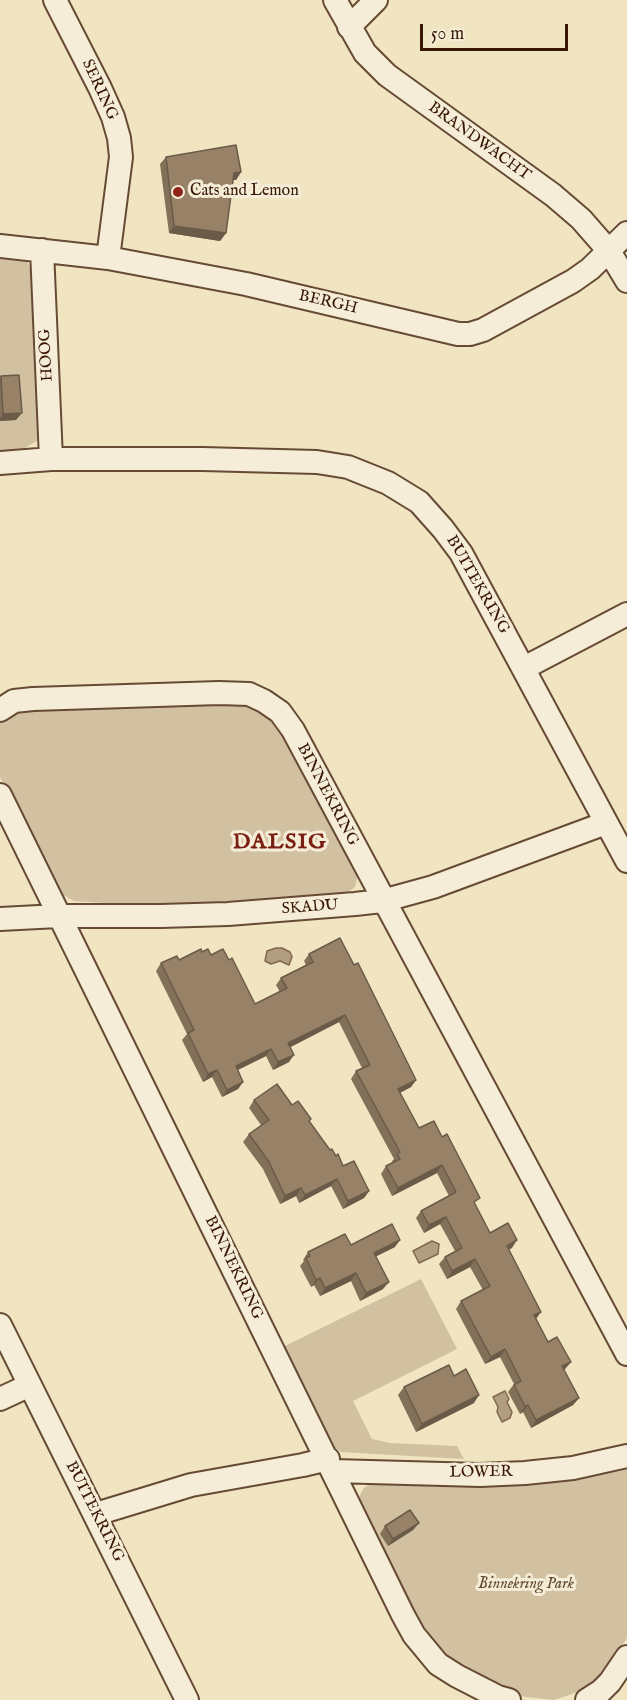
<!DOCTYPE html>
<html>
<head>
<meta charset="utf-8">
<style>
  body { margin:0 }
  #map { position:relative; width:627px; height:1700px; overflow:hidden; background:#f0e4c1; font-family:"IM FELL English",serif }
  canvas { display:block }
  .scale { position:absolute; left:420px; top:24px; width:148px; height:27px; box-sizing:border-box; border:3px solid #381705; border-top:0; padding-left:8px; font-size:18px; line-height:21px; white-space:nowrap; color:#381705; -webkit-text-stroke:4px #f5edd7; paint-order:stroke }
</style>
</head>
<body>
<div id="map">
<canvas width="627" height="1700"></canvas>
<div class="scale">50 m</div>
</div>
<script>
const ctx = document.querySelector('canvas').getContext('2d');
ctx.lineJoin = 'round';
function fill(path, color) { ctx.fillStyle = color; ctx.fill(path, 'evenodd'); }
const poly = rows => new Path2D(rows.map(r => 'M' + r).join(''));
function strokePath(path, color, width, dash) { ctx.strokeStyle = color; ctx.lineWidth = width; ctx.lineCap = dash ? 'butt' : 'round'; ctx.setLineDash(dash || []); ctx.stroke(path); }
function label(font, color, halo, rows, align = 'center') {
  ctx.font = font + ' "IM FELL English",serif'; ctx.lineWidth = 6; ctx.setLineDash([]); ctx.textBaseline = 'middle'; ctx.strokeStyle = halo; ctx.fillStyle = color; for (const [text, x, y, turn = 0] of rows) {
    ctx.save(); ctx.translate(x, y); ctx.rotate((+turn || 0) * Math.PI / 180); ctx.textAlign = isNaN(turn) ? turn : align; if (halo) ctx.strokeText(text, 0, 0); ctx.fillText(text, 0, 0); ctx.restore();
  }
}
const green = poly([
  [0,252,15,254,27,261,32,272,40,424,37,441,23,449,5,451,0,451,0,421,16,420,0,383],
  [125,701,254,705,280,726,358,875,355,887,343,896,167,907,74,901,60,893,0,777,0,715,2,713],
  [421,1279,457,1349,353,1401,372,1439,390,1443,457,1446,464,1459,341,1452,334,1447,329,1439,283,1347],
  [627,1468,627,1638,603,1675,590,1688,554,1700,525,1697,498,1686,454,1664,424,1635,360,1502,360,1495,364,1488,371,1483,394,1481,430,1486,469,1487,534,1483]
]);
const water = poly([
  [276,948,282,948,290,952,292,957,289,965,280,961,271,964,265,961,267,951,276,948],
  [432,1241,439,1244,438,1254,419,1263,413,1251,432,1241],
  [505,1391,509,1399,507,1402,512,1412,510,1418,502,1422,497,1412,498,1407,493,1397,505,1391]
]);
const minor = poly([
  [55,0,100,88,113,117,119,138,121,157,108,258],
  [335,0,365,53,387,75,553,195,581,219,609,251,627,281],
  [349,27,376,0],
  [0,246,108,258,246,284,458,334,470,334,483,330,573,281,590,269,627,233],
  [42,250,51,459],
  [0,463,51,459,202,459,317,462,348,467,388,483,419,502,443,529,461,553,627,861],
  [524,668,627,614],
  [0,710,14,701,33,699,219,693,249,694,264,701,280,712,293,730,627,1354],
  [0,795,403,1615,414,1635,438,1664,457,1676,498,1697,509,1700],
  [0,919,58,916,161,916,228,914,355,904,382,901,433,887,606,823],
  [0,1325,187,1700],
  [0,1399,30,1385],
  [333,1471,480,1475,525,1473,573,1468,627,1456],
  [96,1514,191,1485,303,1465,328,1459],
  [587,1700,601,1691,610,1682,627,1657]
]);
const wall = poly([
  [166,157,241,172,236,180,233,180,226,233,220,241,169,233,160,164],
  [1,376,16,420,0,421,0,377],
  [202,952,229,960,255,1004,280,992,276,985,281,978,306,965,304,961,309,954,354,965,416,1080,411,1087,400,1093,419,1128,475,1205,490,1233,512,1248,509,1249,536,1319,548,1342,571,1362,564,1370,579,1398,573,1405,531,1428,523,1412,520,1414,508,1392,514,1384,500,1357,485,1364,456,1309,461,1301,483,1290,470,1267,447,1279,439,1264,445,1257,455,1251,440,1224,424,1233,416,1218,421,1211,449,1196,437,1173,392,1196,381,1174,386,1166,393,1163,392,1161,394,1159,351,1079,356,1071,362,1068,339,1022,290,1047,289,1062,273,1070,266,1056,237,1070,243,1082,238,1089,222,1097,212,1077,203,1082,182,1040,187,1034,156,971,161,963,179,960],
  [254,1100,292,1105,309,1122,330,1150,336,1156,343,1166,369,1191,364,1198,343,1209,331,1186,299,1203,296,1196,280,1204,263,1169,243,1142,249,1134,261,1125,249,1108],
  [351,1245,395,1247,376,1256,383,1289,360,1301,351,1281,320,1296,314,1285,311,1287,300,1266,304,1261,303,1260,308,1252],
  [454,1376,474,1403,416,1432,398,1395,404,1387],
  [419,1523,413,1530,388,1546,380,1534,385,1526]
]);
const shadedWall = poly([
  [241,172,236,180,229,180,234,173],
  [174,226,226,233,220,241,169,233],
  [22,413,16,420,0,421,0,419,3,414],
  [345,1015,339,1022,283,1051,288,1043],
  [271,1049,266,1056,230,1074,236,1066],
  [294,1055,289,1062,273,1070,278,1062],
  [217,1070,212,1077,203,1082,208,1074],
  [416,1080,411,1087,393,1096,398,1089],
  [243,1082,238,1089,222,1097,227,1090],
  [442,1165,437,1173,392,1196,398,1188],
  [337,1179,331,1186,299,1203,305,1195],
  [301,1188,296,1196,280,1204,285,1196],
  [369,1191,364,1198,343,1209,348,1201],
  [446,1217,440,1224,424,1233,429,1225],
  [400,1240,395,1247,369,1260,374,1253],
  [517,1240,512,1248,501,1253,507,1246],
  [475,1259,470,1267,447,1279,452,1271],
  [356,1273,351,1281,320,1296,325,1288],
  [320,1278,314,1285,311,1287,316,1280],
  [389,1282,383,1289,360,1301,366,1293],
  [541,1312,536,1319,534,1315],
  [505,1349,500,1357,485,1364,491,1357],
  [571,1362,565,1369,557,1374,562,1366],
  [479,1395,474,1403,416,1432,422,1424],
  [579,1398,573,1405,531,1428,536,1420],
  [528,1405,523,1412,520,1414,525,1406],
  [419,1523,413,1530,388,1546,393,1539]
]);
const building = poly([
  [236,145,241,172,234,173,226,233,174,226,166,157,236,145],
  [19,375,22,413,3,414,1,376,19,375],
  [340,938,354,965,358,963,416,1080,398,1089,419,1128,434,1121,442,1137,447,1134,480,1198,474,1202,490,1233,508,1223,517,1240,507,1246,541,1312,534,1315,548,1342,557,1337,571,1362,562,1366,579,1398,536,1420,528,1405,525,1406,514,1385,521,1381,505,1349,491,1357,461,1301,490,1286,475,1259,452,1271,445,1257,462,1248,446,1217,429,1225,421,1211,456,1192,442,1165,398,1188,386,1166,400,1159,397,1154,400,1152,356,1071,370,1065,345,1015,288,1043,294,1055,278,1062,271,1049,236,1066,243,1082,227,1090,217,1070,208,1074,188,1033,194,1030,161,963,177,956,179,960,201,949,202,952,208,949,211,955,223,949,229,960,232,958,255,1004,287,988,281,978,313,962,309,954,340,938],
  [277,1084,292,1105,298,1101,311,1119,309,1121,330,1150,332,1149,336,1156,338,1154,343,1166,354,1161,369,1191,348,1201,337,1179,305,1195,301,1188,285,1196,269,1162,249,1134,269,1120,254,1100,277,1084],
  [392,1224,400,1240,374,1253,389,1282,366,1293,356,1273,325,1288,320,1278,316,1280,306,1258,310,1256,308,1252,345,1234,351,1245,392,1224],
  [449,1365,454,1376,466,1369,479,1395,422,1424,404,1387,449,1365],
  [410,1510,419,1523,393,1539,385,1526,410,1510]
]);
const markers = [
  [178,192,6,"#8f2418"]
];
const streetNames = [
  ["SERING",99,90,65],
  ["BRANDWACHT",479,142,36],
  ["BERGH",328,303,13],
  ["HOOG",47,355,-93],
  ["BUITEKRING",477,585,60],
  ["BINNEKRING",327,795,62],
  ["SKADU",310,908,-4],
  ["BINNEKRING",233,1268,64],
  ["LOWER",481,1473,-1],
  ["BUITEKRING",94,1512,63]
];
const poiNames = [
  ["Cats and Lemon",190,192]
];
const parkNames = [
  ["Binnekring Park",526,1585]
];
const districtNames = [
  ["DALSIG",280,843]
];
fill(green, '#d1c1a1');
fill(water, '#b19e81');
strokePath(water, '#81684f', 1.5);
strokePath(minor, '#664a34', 26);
strokePath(minor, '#f5edd7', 22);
fill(wall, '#837059');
fill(shadedWall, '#6a5b48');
fill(building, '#988267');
strokePath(building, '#6a5b48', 1.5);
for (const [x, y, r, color] of markers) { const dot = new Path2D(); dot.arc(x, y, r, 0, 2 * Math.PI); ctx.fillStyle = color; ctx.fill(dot); strokePath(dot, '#f5edd7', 2); }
label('16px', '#381705', '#f5edd7', streetNames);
label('16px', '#381705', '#f5edd7', poiNames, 'left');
label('italic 16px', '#664a34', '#f5edd7', parkNames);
ctx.letterSpacing = '1.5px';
label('bold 22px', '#7a1f14', '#f5edd7', districtNames);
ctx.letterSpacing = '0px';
</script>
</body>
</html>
